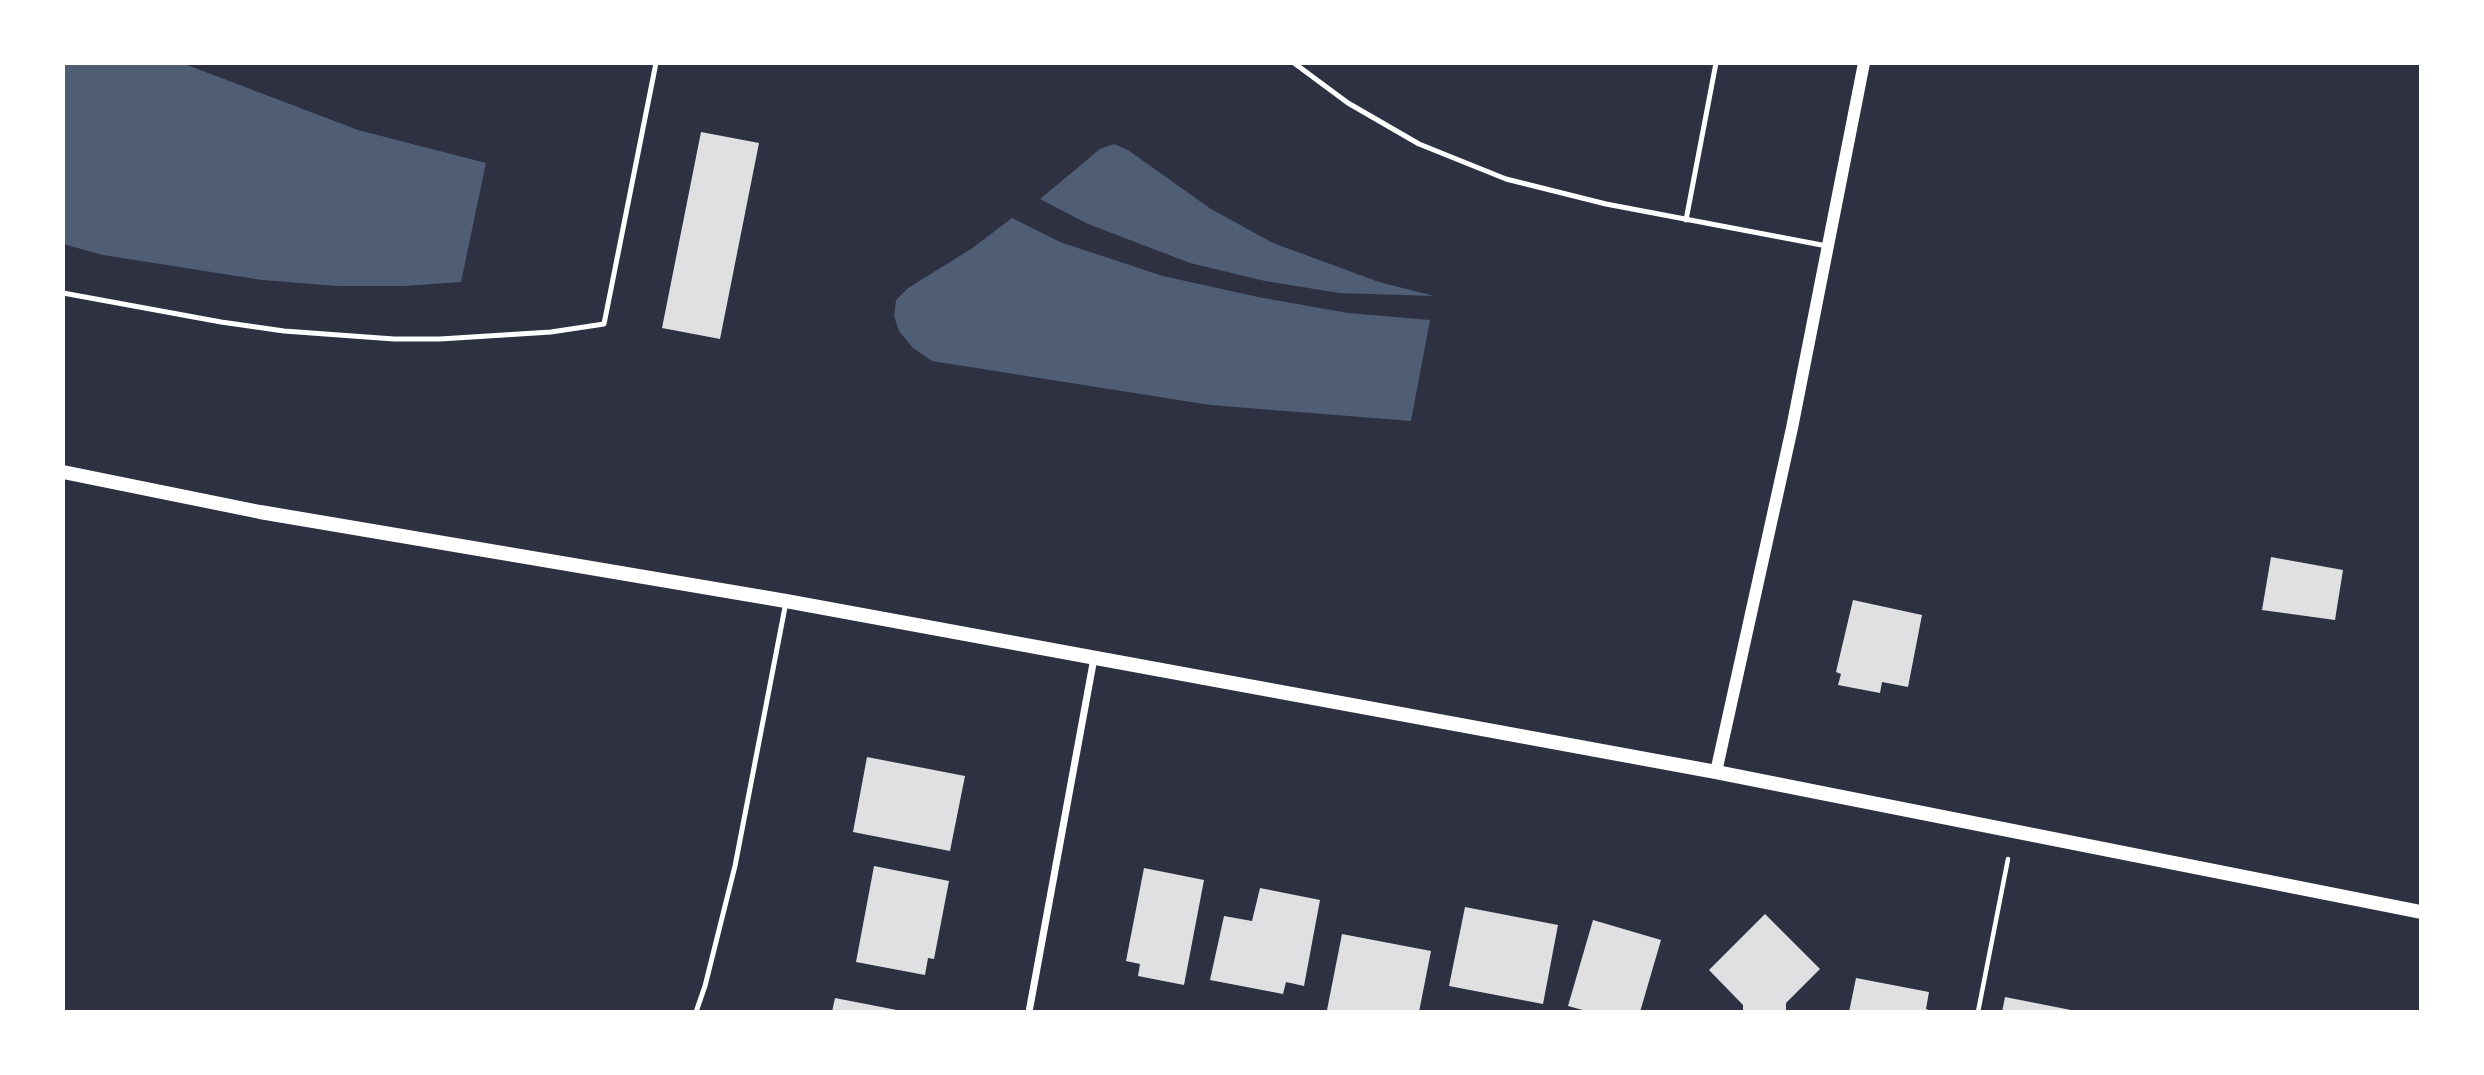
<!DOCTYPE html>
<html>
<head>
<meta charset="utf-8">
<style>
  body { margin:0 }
  #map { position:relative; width:2484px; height:1075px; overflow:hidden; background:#2d3142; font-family:Literata,serif }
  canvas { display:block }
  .frame { position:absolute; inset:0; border:65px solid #fff; pointer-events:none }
</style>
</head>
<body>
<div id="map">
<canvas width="2484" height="1075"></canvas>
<div class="frame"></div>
</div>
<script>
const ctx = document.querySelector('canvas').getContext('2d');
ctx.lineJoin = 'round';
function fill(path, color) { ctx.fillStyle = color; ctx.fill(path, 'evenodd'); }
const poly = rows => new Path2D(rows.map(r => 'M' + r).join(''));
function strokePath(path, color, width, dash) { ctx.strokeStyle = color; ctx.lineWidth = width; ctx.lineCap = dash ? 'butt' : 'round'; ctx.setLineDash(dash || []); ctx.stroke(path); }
const water = poly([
  [63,63,182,63,358,130,486,163,461,282,404,286,338,286,262,280,103,255,63,244],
  [1114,144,1128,150,1211,209,1273,243,1379,282,1434,296,1339,293,1265,281,1190,263,1088,224,1040,199,1100,149],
  [1012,218,1060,242,1163,276,1258,297,1348,313,1430,320,1411,421,1210,405,932,361,913,348,899,331,894,316,896,300,908,288,971,249]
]);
const building = poly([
  [701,132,759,143,720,339,662,328],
  [2271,557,2343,570,2335,620,2262,610],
  [1853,600,1922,615,1908,687,1882,682,1880,693,1838,685,1841,674,1836,672],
  [867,757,965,776,950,851,853,832],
  [874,866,949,881,934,959,928,958,925,975,856,962],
  [1144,868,1204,880,1184,985,1138,976,1140,964,1126,961],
  [1260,888,1320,900,1304,986,1286,982,1283,994,1210,980,1224,916,1252,921],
  [1465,907,1558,925,1543,1004,1449,986],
  [1765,914,1820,969,1786,1003,1786,1012,1743,1012,1743,1005,1709,970],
  [1593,920,1661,940,1640,1012,1590,1012,1568,1006],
  [1342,934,1431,951,1419,1012,1339,1012,1327,1010],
  [1856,978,1929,992,1926,1009,1935,1012,1849,1012],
  [2005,997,2076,1011,2075,1012,2002,1012],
  [835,998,902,1011,902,1012,832,1012]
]);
const path = poly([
  [1978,1012,2008,859]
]);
const service = poly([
  [1294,63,1348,103,1419,144,1506,179,1606,204,1827,246],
  [1686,220,1716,63],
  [63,293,221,322,284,331,394,339,440,339,551,332,604,324,656,63],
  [696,1012,705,986,735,866,786,602]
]);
const minor = poly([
  [1029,1012,1094,658]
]);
const tertiary = poly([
  [1716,772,1792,428,1864,63]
]);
const secondary = poly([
  [63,472,260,512,786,601,1716,772,2421,912]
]);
fill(water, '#4f5d75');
fill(building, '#e0e0e3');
strokePath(path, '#fff', 4.5);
strokePath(service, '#fff', 5);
strokePath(minor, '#fff', 7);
strokePath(tertiary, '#fff', 12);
strokePath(secondary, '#fff', 14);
</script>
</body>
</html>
